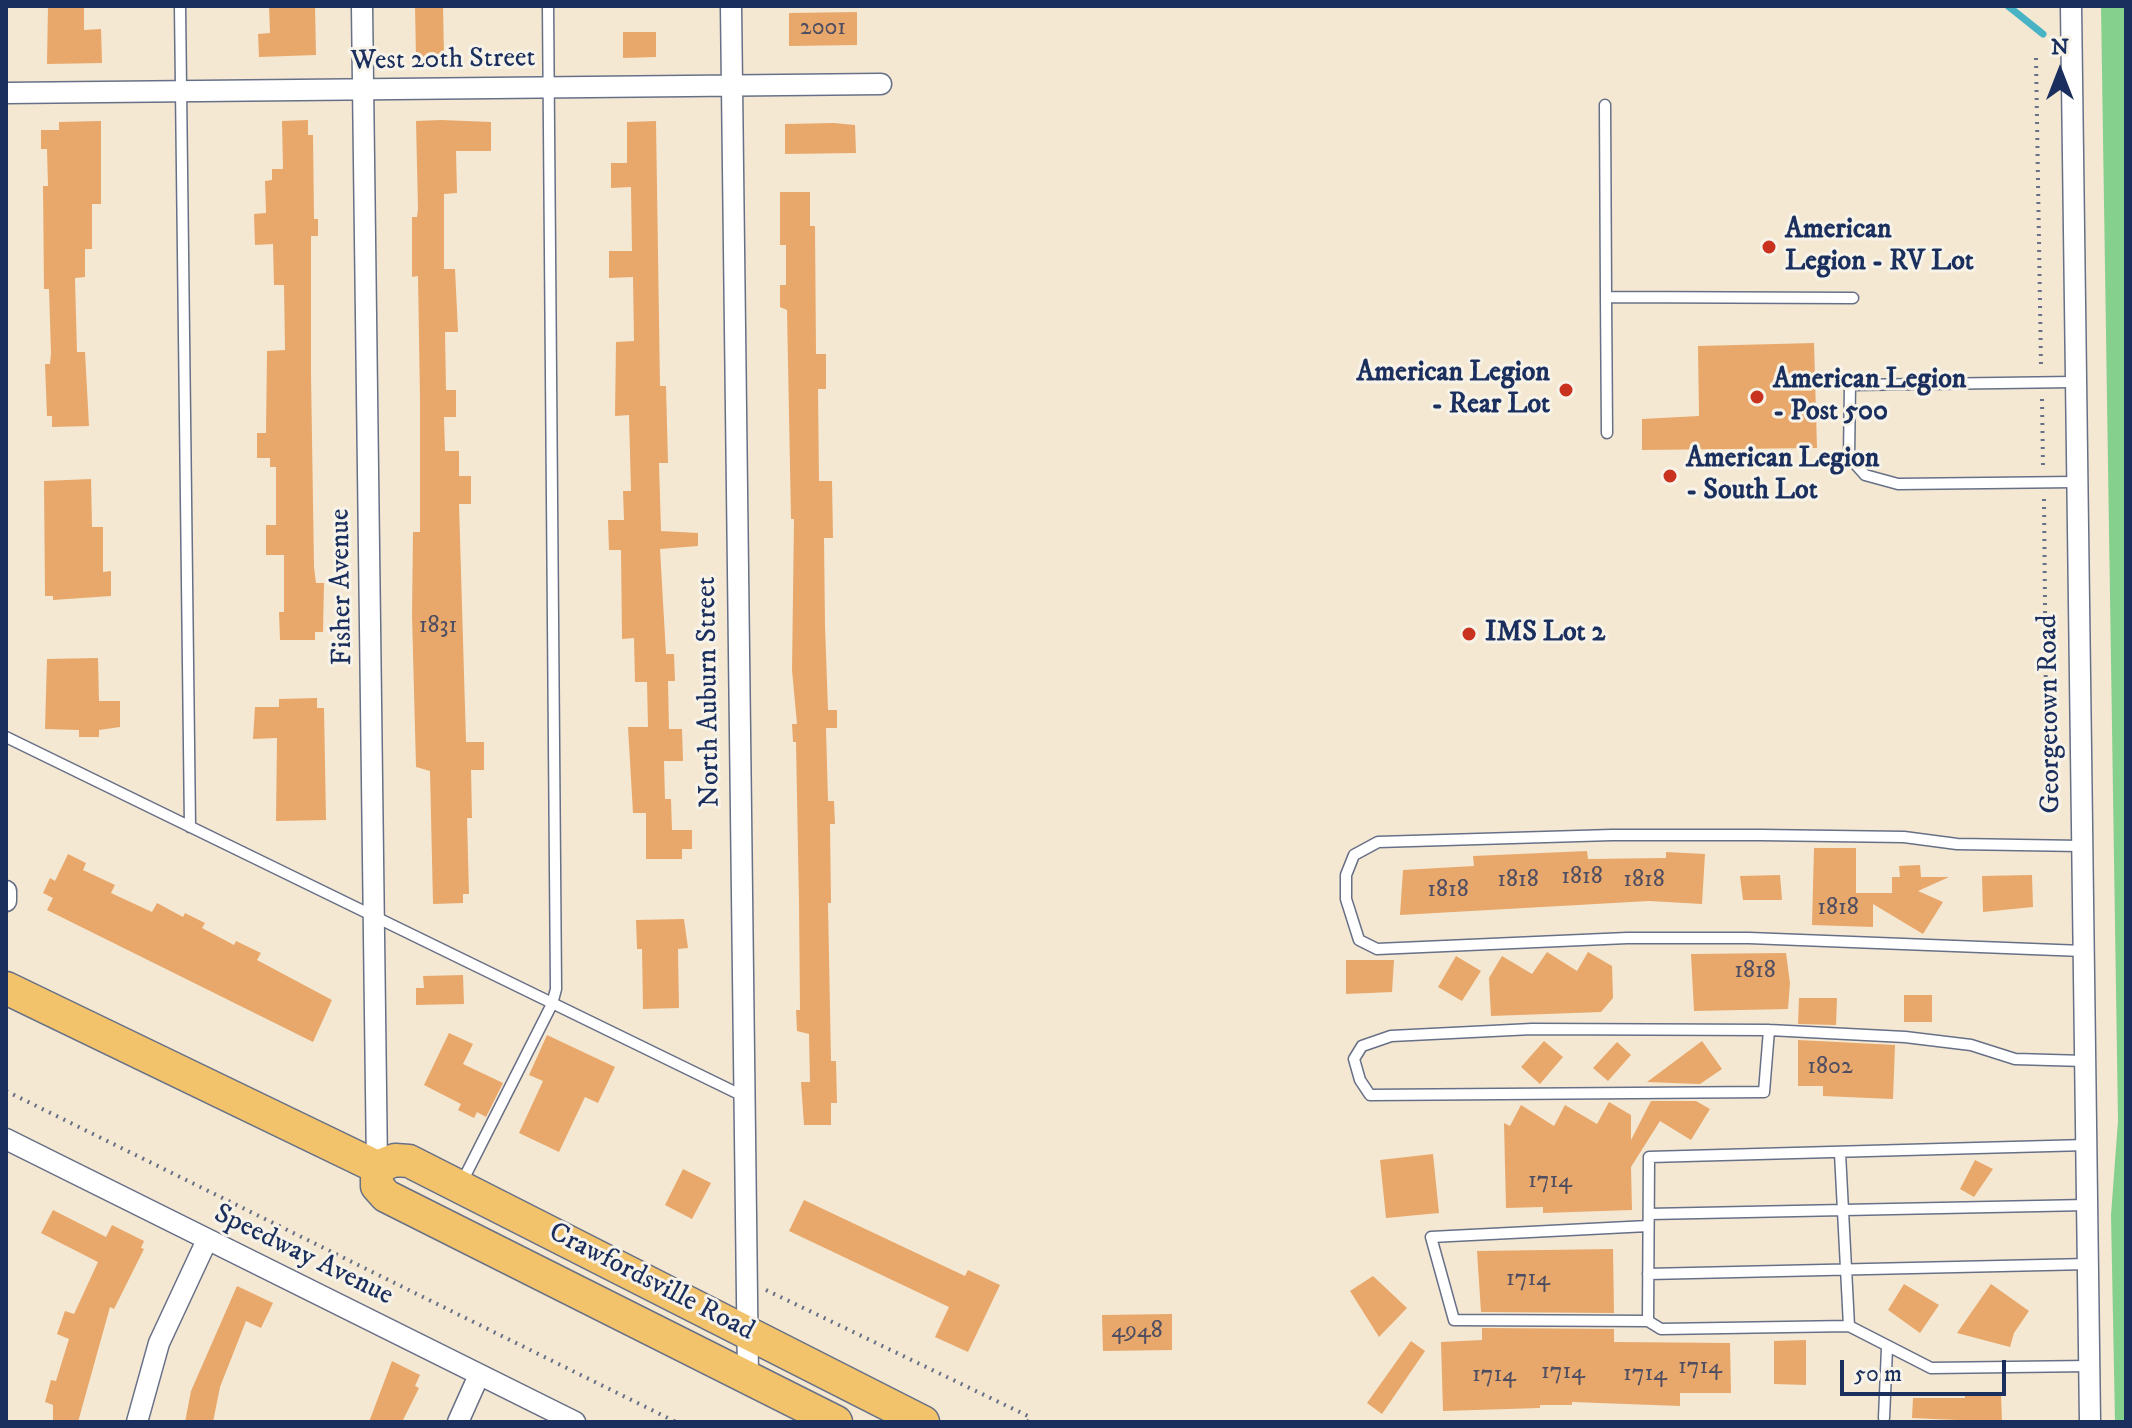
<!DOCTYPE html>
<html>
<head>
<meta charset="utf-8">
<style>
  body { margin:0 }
  #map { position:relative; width:2132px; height:1428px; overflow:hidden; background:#f4e8d2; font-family:"IM FELL DW Pica",serif }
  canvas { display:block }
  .frame { position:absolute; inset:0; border:8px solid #1b2f5e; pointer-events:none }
  .north { position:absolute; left:2020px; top:32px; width:80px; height:80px; -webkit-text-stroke:6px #f7f3e8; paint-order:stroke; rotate:0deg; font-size:22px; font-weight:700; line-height:32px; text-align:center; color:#1b2f5e }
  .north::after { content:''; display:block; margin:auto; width:28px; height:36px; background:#1b2f5e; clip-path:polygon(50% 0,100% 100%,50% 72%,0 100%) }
  .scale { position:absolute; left:1840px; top:1360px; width:166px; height:36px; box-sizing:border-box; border:4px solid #1b2f5e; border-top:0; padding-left:10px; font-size:24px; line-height:28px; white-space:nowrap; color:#1b2f5e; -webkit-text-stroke:6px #f7f3e8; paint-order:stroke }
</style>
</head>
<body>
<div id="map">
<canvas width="2132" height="1428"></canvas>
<div class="frame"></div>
<div class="north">N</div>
<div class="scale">50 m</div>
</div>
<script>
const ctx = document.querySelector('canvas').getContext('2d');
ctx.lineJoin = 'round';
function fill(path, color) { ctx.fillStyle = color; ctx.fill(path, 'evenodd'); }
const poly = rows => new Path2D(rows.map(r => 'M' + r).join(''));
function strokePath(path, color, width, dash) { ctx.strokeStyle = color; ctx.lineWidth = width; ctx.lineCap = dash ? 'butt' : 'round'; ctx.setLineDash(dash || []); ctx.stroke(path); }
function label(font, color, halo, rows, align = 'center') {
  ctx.font = font + ' "IM FELL DW Pica",serif'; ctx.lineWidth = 6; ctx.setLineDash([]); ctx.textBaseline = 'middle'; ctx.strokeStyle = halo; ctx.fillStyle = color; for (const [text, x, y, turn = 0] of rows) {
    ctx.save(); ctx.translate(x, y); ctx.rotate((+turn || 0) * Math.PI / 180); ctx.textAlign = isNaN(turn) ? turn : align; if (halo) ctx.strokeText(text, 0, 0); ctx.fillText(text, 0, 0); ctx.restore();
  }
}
const green = poly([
  [2101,6,2126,6,2126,1422,2115,1422,2111,1215,2118,1121]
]);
const stream = poly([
  [2008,6,2043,34]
]);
const building = poly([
  [48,6,84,6,84,30,101,29,102,63,47,64],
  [269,6,315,6,316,55,259,57,258,34,270,33],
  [415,6,443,6,444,56,416,57],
  [857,12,857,45,789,46,789,13],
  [623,32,656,32,656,57,623,58],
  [308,120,308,135,313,135,314,219,318,219,318,236,311,236,311,375,314,567,316,583,324,583,323,632,315,632,315,640,280,640,279,612,284,612,284,555,266,555,266,525,276,525,276,467,270,467,270,458,257,458,257,433,266,433,267,351,285,350,284,285,274,285,273,244,255,245,254,214,266,213,265,181,272,180,272,169,283,169,282,121],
  [441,120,491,122,491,151,456,151,457,193,444,194,444,269,455,269,458,332,445,332,446,390,456,390,456,417,444,417,445,451,459,451,459,476,471,476,471,504,459,504,466,742,484,742,484,770,471,770,472,818,467,818,469,894,463,894,463,903,433,904,430,771,416,767,412,615,413,532,420,532,420,399,418,276,412,277,412,217,417,217,418,209,416,121],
  [101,121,101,204,92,204,92,249,85,249,85,277,75,278,77,352,85,352,89,426,52,427,52,416,47,416,45,364,50,364,51,353,49,289,44,289,43,186,48,186,47,149,41,149,41,130,59,130,59,122],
  [656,121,660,386,666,386,668,463,659,463,661,531,698,533,698,546,660,549,666,654,674,654,675,681,668,681,669,729,682,729,683,761,664,761,665,799,671,799,672,830,692,830,692,849,682,849,682,859,646,859,646,813,633,813,628,727,648,727,647,682,635,682,634,638,622,639,621,550,609,550,608,520,624,520,623,491,631,491,629,415,615,416,616,342,634,341,633,277,609,278,609,251,632,251,631,187,611,188,611,163,627,163,627,122],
  [834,123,855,125,856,153,785,154,785,124],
  [780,192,810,192,810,226,815,226,816,354,826,354,826,389,818,389,819,481,832,481,833,538,824,538,825,626,828,710,837,710,837,728,826,728,828,801,834,801,835,824,830,824,831,903,828,903,831,1061,836,1061,837,1103,831,1103,831,1125,804,1125,801,1082,810,1082,809,1034,797,1031,796,1010,800,1010,799,903,796,742,793,742,792,724,797,724,792,670,794,519,791,519,787,310,780,307,780,285,786,285,786,245,780,245],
  [1814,343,1817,448,1642,450,1642,419,1699,416,1698,346],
  [91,479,92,527,103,527,103,572,111,571,111,596,53,600,53,596,45,596,44,481],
  [98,658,99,701,120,701,120,727,99,730,99,737,79,737,79,730,45,729,47,659],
  [317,698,317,708,324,708,326,820,276,821,277,738,253,739,255,707,279,707,279,699],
  [1814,848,1856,848,1856,893,1892,893,1892,877,1900,877,1899,866,1920,865,1921,877,1949,877,1918,891,1943,902,1923,934,1873,904,1873,927,1812,925],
  [1587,851,1588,859,1666,858,1666,852,1705,854,1702,904,1649,901,1400,915,1403,870,1474,866,1473,856],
  [68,854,86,863,83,870,115,885,111,893,152,912,157,903,183,917,185,913,205,923,202,928,234,945,236,941,261,953,257,960,332,1000,313,1042,47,910,53,898,43,893,50,878,55,881],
  [1780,875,1782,900,1743,900,1740,876],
  [2032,875,2033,907,1983,912,1982,876],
  [684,919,688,948,678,949,679,1008,643,1009,642,949,637,949,636,920],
  [1547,952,1577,971,1588,952,1612,966,1613,998,1601,1012,1491,1016,1489,978,1502,956,1532,974],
  [1786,953,1790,983,1788,1009,1694,1011,1691,954],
  [1456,956,1481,971,1462,1001,1438,987],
  [1346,960,1394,960,1392,992,1346,994],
  [463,975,464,1004,416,1005,416,988,424,988,423,976],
  [1904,995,1932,995,1932,1022,1904,1022],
  [1799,998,1837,998,1836,1025,1798,1024],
  [449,1033,473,1044,463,1064,503,1083,486,1117,477,1112,474,1118,458,1110,461,1104,424,1085],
  [547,1035,615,1067,598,1103,585,1097,559,1152,519,1133,543,1081,529,1075],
  [1798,1040,1895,1045,1893,1099,1823,1096,1823,1086,1798,1086],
  [1544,1041,1563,1057,1540,1084,1521,1067],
  [1702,1041,1722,1069,1700,1084,1647,1082],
  [1617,1042,1631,1055,1608,1081,1593,1068],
  [1651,1101,1696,1101,1710,1109,1691,1140,1660,1121,1631,1167,1632,1210,1543,1213,1543,1207,1506,1208,1504,1123,1510,1126,1521,1105,1554,1126,1565,1105,1597,1124,1609,1102,1631,1115,1631,1140],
  [1433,1154,1439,1213,1386,1218,1380,1160],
  [1975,1160,1993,1169,1974,1197,1960,1189],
  [683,1169,711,1183,692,1219,665,1205],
  [804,1200,965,1276,968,1270,1000,1285,968,1352,935,1337,949,1307,789,1231],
  [53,1210,106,1237,112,1225,144,1241,141,1248,144,1249,114,1309,110,1307,78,1422,53,1422,53,1405,45,1402,51,1380,56,1381,69,1339,57,1334,65,1311,74,1314,98,1262,41,1233],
  [1613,1249,1614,1313,1481,1312,1477,1251],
  [1373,1276,1407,1308,1379,1337,1350,1291],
  [1904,1284,1939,1305,1920,1333,1888,1310],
  [1991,1284,2029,1311,2014,1333,2010,1347,1957,1333],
  [237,1286,273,1303,261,1328,246,1321,220,1387,213,1422,185,1422,191,1391],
  [1172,1314,1172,1350,1103,1351,1102,1315],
  [1482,1328,1614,1329,1614,1342,1730,1343,1731,1393,1680,1393,1680,1406,1572,1402,1572,1405,1540,1405,1540,1408,1443,1411,1441,1342,1482,1340],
  [1806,1340,1806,1385,1774,1384,1774,1341],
  [1411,1341,1425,1351,1382,1414,1367,1403],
  [392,1361,420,1375,415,1386,419,1388,402,1422,369,1422],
  [2001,1394,2002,1422,1912,1418,1913,1398,1965,1398,1965,1395]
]);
const path = poly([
  [2036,58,2041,366],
  [2042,399,2043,466],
  [2044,499,2047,816],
  [6,1091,676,1422],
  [766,1290,1030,1417,1028,1422]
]);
const lane = poly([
  [180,6,190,827],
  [1605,105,1606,297],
  [2074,382,1850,385,1849,457,1865,475,1898,484,2075,482],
  [1607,433,1606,297,1853,298],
  [6,737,743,1096],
  [2081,846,1957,844,1904,837,1760,835,1612,835,1378,842,1354,855,1346,875,1346,899,1359,940,1377,949,1627,938,1749,938,2083,951],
  [1769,1030,1764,1092,1370,1095,1360,1080,1354,1059,1362,1046,1391,1036,1532,1029,1769,1030,1905,1037,1971,1045,2015,1059,2085,1061],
  [2086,1145,1649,1157,1648,1321,1661,1329,1849,1326,1931,1368,2090,1366],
  [1840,1153,1849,1326],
  [462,1182,552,1004,556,989,548,6],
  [1649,1214,2087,1205],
  [1648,1226,1431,1237,1454,1320,1648,1321],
  [1648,1274,2088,1264],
  [1884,1418,1887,1348]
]);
const street = poly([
  [362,6,377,1167],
  [731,6,748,1377],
  [2071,6,2090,1422],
  [6,93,881,84],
  [6,891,6,901],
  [6,1139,575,1422],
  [137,1422,159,1343,207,1240],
  [458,1422,479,1375]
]);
const primary = poly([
  [6,988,377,1167,395,1160,409,1161,923,1422],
  [377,1167,377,1186,386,1196,836,1422]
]);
const markers = [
  [1769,247,8,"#c8321e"],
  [1566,390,8,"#c8321e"],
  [1757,397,8,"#c8321e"],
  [1670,476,8,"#c8321e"],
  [1469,634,8,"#c8321e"]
];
const numberNames = [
  ["2001",823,29],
  ["1831",438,627],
  ["1818",1582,878],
  ["1818",1518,881],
  ["1818",1644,881],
  ["1818",1448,891],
  ["1818",1838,909],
  ["1818",1755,972],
  ["1802",1830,1068],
  ["1714",1550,1182],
  ["1714",1528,1280],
  ["4948",1137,1332],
  ["1714",1700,1368],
  ["1714",1563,1373],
  ["1714",1645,1375],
  ["1714",1494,1376]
];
const streetNames = [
  ["West 20th Street",443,61,-1],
  ["Fisher Avenue",343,587,-91],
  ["North Auburn Street",710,692,-91],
  ["Georgetown Road",2051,714,-91],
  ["Speedway Avenue",303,1256,26],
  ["Crawfordsville Road",651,1283,27]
];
const poiNames = [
  ["American",1785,231],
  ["Legion - RV Lot",1785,263],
  ["American Legion",1550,374,"right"],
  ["- Rear Lot",1550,406,"right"],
  ["American Legion",1773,381],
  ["- Post 500",1773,413],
  ["American Legion",1686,460],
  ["- South Lot",1686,492],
  ["IMS Lot 2",1485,634]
];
fill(green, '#86d08d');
strokePath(stream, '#47b3c4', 7);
fill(building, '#e8a86b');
strokePath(lane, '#677087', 13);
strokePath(street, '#677087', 23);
strokePath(primary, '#677087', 35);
strokePath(path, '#677087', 4, [2, 6]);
strokePath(lane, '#fff', 10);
strokePath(street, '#fff', 20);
strokePath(primary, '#f2c36a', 32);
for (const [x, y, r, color] of markers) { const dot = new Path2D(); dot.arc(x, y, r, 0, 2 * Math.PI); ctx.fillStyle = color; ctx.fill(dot); strokePath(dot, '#f7f3e8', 3); }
label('24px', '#4e4d61', null, numberNames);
label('28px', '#1b2f5e', '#f7f3e8', streetNames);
label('bold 28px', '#1b2f5e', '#f7f3e8', poiNames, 'left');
</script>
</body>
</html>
